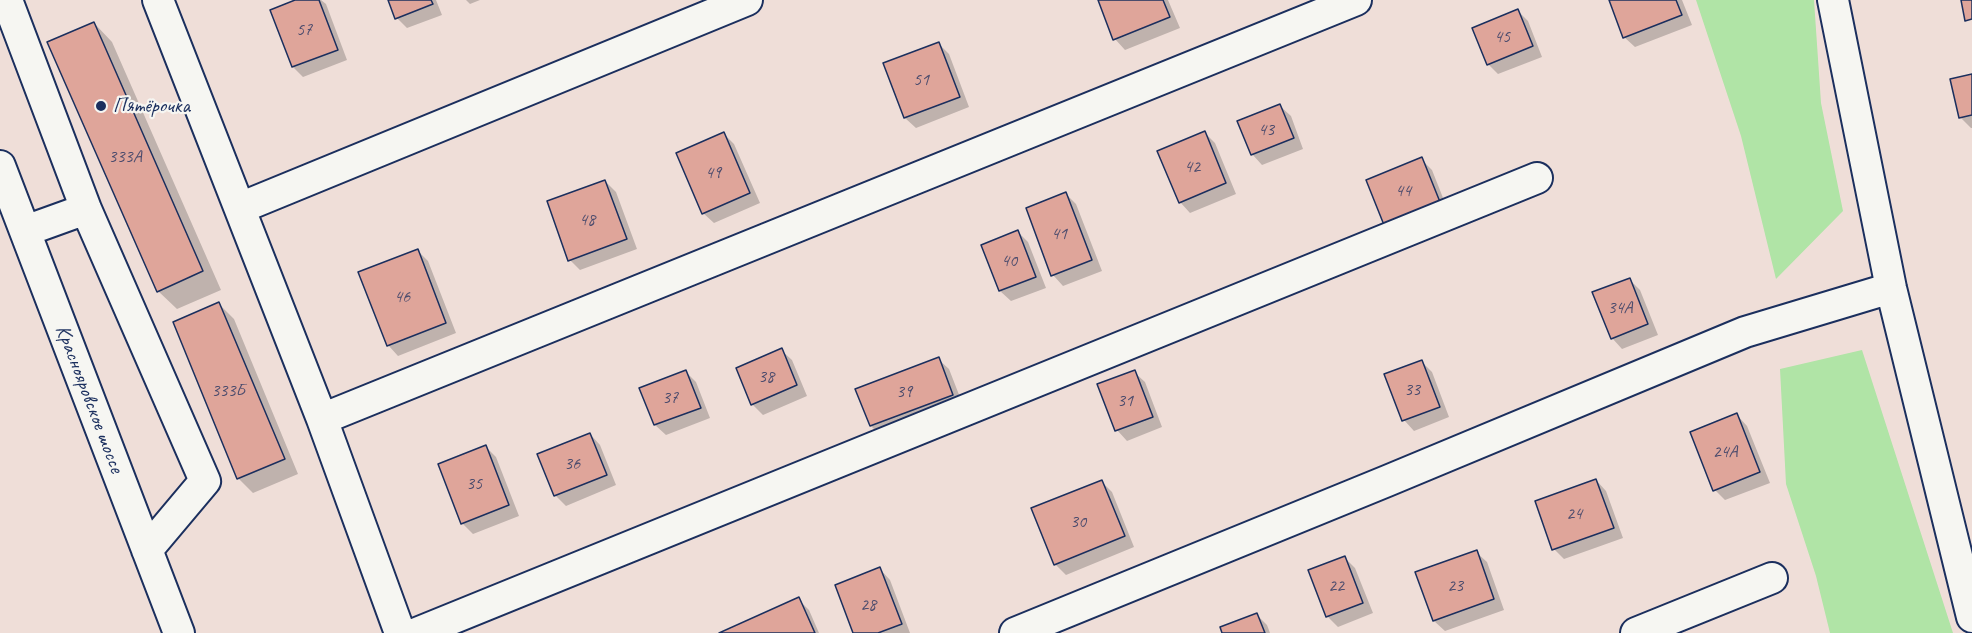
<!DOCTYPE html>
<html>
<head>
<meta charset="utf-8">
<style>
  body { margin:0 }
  canvas { display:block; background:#efded8 }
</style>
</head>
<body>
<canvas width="1972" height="633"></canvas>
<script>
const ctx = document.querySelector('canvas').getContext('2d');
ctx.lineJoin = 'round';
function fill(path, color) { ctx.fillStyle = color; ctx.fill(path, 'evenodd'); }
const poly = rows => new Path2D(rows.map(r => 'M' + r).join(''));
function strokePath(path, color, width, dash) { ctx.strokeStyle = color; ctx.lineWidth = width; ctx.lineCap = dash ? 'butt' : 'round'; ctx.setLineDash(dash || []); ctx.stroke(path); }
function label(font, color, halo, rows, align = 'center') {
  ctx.font = font + ' Caveat,sans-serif'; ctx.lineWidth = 4.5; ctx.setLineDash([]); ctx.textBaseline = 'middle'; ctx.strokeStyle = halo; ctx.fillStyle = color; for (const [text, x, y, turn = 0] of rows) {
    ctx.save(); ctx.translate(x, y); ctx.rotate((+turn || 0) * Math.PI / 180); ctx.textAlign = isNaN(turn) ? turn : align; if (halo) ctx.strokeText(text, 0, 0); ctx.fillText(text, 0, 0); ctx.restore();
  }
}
const green = poly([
  [1696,0,1814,0,1821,103,1843,211,1776,279,1741,136],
  [1862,350,1953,633,1830,633,1816,576,1786,484,1780,369]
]);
const shadow = poly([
  [299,0,321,0,326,4,347,60,303,77,293,67],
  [390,0,436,0,442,15,407,28,397,18],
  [466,0,480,0,470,4],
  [1099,0,1168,0,1180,28,1125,50,1115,39],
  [1610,0,1682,0,1692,25,1635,47,1624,37],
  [1518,11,1528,21,1542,57,1498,74,1488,64],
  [94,23,112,42,221,290,177,309,158,291],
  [939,44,949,54,969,107,916,128,905,118,885,64],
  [1972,76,1972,128,1971,128,1961,118,1952,80],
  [1280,106,1291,116,1303,149,1262,165,1252,154],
  [1204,132,1215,143,1236,194,1190,213,1180,202],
  [724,134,734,144,760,203,714,223,703,213],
  [1421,159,1432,170,1449,213,1396,235],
  [605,181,616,192,637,249,580,270,570,260],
  [1066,194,1076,204,1102,271,1063,286,1053,275],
  [1018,232,1028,242,1046,288,1011,301,1000,291],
  [417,250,428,261,456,333,398,356,388,345],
  [1629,279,1640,290,1658,335,1622,349,1612,338],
  [219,304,234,319,298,474,253,493,238,478],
  [781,350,792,360,807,396,763,415,752,404],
  [938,359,949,369,963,405,881,436,871,426],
  [1421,361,1432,372,1449,417,1414,431,1404,420],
  [686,372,696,382,710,418,666,435,655,425,641,389],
  [1134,372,1145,382,1162,427,1127,441,1117,430,1099,385],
  [1737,415,1747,426,1770,483,1725,500,1715,490],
  [590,434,600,445,616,485,566,506,555,495],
  [486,447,496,457,519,516,473,534,462,523],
  [1596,480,1606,491,1623,538,1564,559,1554,549],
  [1101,481,1112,492,1134,547,1066,575,1055,564],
  [1476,552,1487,562,1504,610,1445,631,1434,621,1417,573],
  [1345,558,1355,568,1373,613,1338,627,1327,616],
  [880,569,890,580,910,633,855,633],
  [798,599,809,610,819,633,723,633],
  [1257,615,1267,625,1270,633,1223,633]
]);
const building = poly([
  [295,0,319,0,338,50,292,67,270,10,295,0],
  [388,0,431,0,433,4,395,19,388,0],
  [1098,0,1163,0,1170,17,1113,40,1098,0],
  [1609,0,1676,0,1682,15,1623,38,1609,0],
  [1961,0,1972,0,1972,19,1965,21,1961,0],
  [1518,9,1533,46,1487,65,1472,28,1518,9],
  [94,22,203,271,157,292,47,42,94,22],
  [939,42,960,97,904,118,883,63,939,42],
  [1972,74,1972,115,1959,118,1950,79,1972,74],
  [1280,104,1294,138,1251,155,1237,121,1280,104],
  [1205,131,1226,183,1179,203,1157,151,1205,131],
  [724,132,750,193,702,214,676,153,724,132],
  [1422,157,1440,202,1384,225,1366,180,1422,157],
  [605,180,627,239,568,261,547,201,605,180],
  [1066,192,1092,260,1051,276,1026,208,1066,192],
  [1018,230,1036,277,999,291,981,245,1018,230],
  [418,249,446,323,387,346,358,272,418,249],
  [1630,278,1648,324,1611,339,1592,292,1630,278],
  [219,302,285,459,237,479,173,322,219,302],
  [782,348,797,385,751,405,736,368,782,348],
  [939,357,953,395,870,426,855,389,939,357],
  [1422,360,1440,407,1402,421,1384,374,1422,360],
  [686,370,701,408,654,425,639,388,686,370],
  [1135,370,1153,417,1115,431,1097,384,1135,370],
  [1737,413,1760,472,1713,491,1690,432,1737,413],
  [590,433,607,475,554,496,537,454,590,433],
  [486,445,509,505,461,524,438,464,486,445],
  [1596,479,1614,528,1552,550,1535,501,1596,479],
  [1102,480,1125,536,1054,565,1031,508,1102,480],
  [1477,550,1494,599,1433,621,1415,572,1477,550],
  [1345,556,1363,603,1326,617,1308,570,1345,556],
  [880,567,902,624,878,633,853,633,835,585,880,567],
  [799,597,815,633,719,633,799,597],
  [1257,613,1265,633,1222,633,1220,627,1257,613]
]);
const minor = poly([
  [7,0,86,209,205,481,147,550],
  [158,0,322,419,400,633],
  [1833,0,1891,288,1972,617],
  [0,166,179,633],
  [240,208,747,0],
  [25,231,86,209],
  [322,419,1356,0],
  [417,633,1537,178],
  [1015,633,1387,481,1745,332,1891,288],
  [1636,633,1772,578]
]);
const markers = [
  [101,106,6,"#1b2f5e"]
];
const numberNames = [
  ["57",304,30],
  ["45",1502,37],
  ["51",921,80],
  ["43",1266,130],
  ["333А",125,157],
  ["42",1192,167],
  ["49",713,173],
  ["44",1403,191],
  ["48",587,220],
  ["41",1059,234],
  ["40",1009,261],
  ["46",402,297],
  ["34А",1620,308],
  ["38",766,377],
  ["33",1412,390],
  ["333Б",228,391],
  ["39",904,392],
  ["37",670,398],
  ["31",1125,401],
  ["24А",1725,452],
  ["36",572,464],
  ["35",474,484],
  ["24",1574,514],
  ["30",1078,522],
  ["22",1336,586],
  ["23",1455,586],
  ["28",868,605]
];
const poiNames = [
  ["Пятёрочка",113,106]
];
const streetNames = [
  ["Краснояровское шоссе",89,399,69]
];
fill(green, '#b0e4a6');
fill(shadow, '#0003');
fill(building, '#dfa59a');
strokePath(building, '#1b2f5e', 1.5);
strokePath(minor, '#1b2f5e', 34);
strokePath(minor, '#f6f6f2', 30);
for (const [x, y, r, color] of markers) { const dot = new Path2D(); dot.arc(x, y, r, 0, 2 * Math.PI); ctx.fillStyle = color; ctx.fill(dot); strokePath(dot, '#f6f6f2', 2); }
label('18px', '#4c4c6d', null, numberNames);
label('21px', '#1b2f5e', '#f6f6f2', poiNames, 'left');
label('21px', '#1b2f5e', '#f6f6f2', streetNames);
</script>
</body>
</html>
